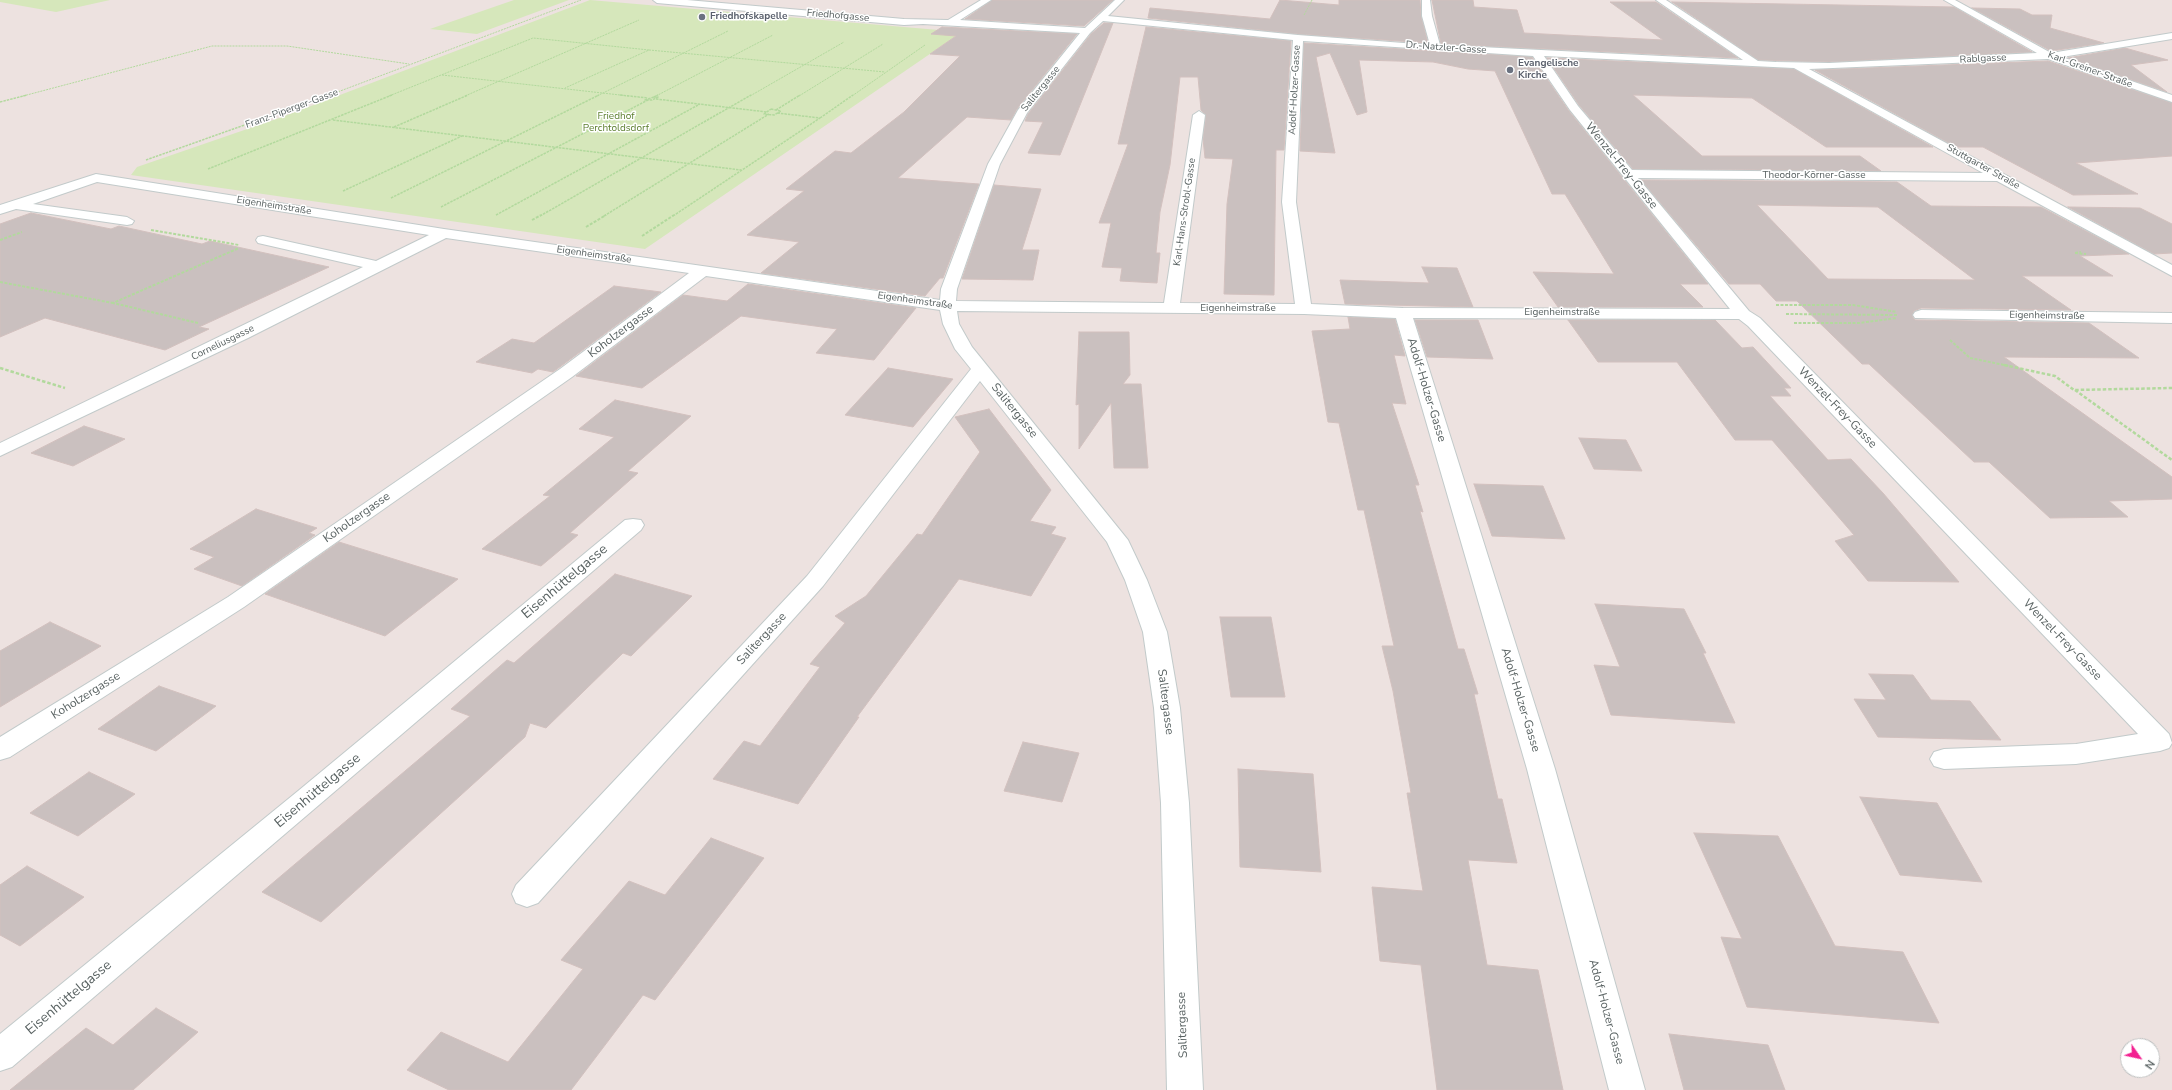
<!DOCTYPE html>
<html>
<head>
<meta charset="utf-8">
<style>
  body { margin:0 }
  #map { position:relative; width:2172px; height:1090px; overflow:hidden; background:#ede2e0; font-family:"Nunito Sans",sans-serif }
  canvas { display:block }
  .north { position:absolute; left:2120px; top:1038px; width:40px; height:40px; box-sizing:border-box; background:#fff; border:1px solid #bdc0c0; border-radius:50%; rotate:124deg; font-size:11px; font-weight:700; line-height:16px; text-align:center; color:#596262 }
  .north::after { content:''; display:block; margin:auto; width:14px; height:18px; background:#f32191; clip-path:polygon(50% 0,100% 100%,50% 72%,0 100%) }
</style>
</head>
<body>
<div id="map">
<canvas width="2172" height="1090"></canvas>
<div class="north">N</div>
</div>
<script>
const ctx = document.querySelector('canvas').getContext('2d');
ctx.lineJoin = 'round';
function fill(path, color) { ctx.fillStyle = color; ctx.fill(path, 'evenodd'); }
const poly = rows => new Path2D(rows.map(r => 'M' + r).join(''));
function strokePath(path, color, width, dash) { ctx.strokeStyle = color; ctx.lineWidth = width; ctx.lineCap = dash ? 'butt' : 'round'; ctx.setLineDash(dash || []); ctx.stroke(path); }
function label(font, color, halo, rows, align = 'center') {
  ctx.font = font + ' "Nunito Sans",sans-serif'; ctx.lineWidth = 3; ctx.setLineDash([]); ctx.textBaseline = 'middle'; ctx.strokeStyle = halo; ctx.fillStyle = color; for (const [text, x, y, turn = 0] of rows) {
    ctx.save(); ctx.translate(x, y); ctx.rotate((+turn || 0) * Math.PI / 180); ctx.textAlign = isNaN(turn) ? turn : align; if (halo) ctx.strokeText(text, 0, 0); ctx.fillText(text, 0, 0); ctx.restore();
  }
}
const green = poly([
  [0,0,110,0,56,12,0,2],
  [514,0,569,0,477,34,430,29],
  [590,0,962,32,645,249,131,175,137,167,282,117]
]);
const building = poly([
  [992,0,1113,0,1084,26,965,19,992,0],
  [1280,0,1339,5,1339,0,1420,0,1421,16,1428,43,1298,34,1148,18,1150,8,1270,19,1280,0],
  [1432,0,1473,0,1474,7,1517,10,1524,33,1663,40,1610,2,1656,2,1738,58,1441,44,1432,0],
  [1672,2,1954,7,2032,52,1829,62,1758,60,1672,2],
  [1972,8,2020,9,2032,15,2052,15,2050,28,2104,43,2051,51,1972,8],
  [1104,23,1113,23,1060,155,1028,153,1043,122,1025,121,1028,114,1091,34,1104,23],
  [942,27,1077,34,1017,109,1011,120,967,117,898,178,979,184,943,278,940,278,925,296,761,273,799,242,747,235,804,191,786,189,835,151,851,153,904,112,960,56,930,54,956,36,931,34,942,27],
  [1146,27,1291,41,1284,150,1276,150,1274,295,1224,294,1227,204,1233,159,1205,158,1203,139,1206,115,1201,110,1198,77,1180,77,1170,165,1160,212,1156,253,1160,253,1157,283,1120,281,1122,268,1102,267,1111,223,1099,223,1128,144,1118,144,1146,27],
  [1304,43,1532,57,1569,111,1708,284,1680,284,1703,307,1558,307,1533,272,1614,274,1565,194,1552,194,1495,71,1468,69,1433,62,1359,60,1367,112,1357,115,1330,53,1316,57,1335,153,1300,151,1304,43],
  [2125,48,2168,60,2131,65,2167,92,2068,58,2125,48],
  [1547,58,1794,69,1933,147,1826,147,1752,98,1633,95,1702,156,1860,156,1881,171,1633,169,1579,105,1547,58],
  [2048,61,2172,103,2172,156,2076,163,2138,194,2073,195,1983,147,1956,147,1815,70,2048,61],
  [1641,180,1897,182,1931,206,2041,207,2129,254,2080,256,2113,276,2022,276,2071,310,1921,308,1914,311,1912,316,1915,320,2089,323,2139,358,2004,357,2172,477,2172,499,2109,501,2128,517,2050,518,1989,462,1974,462,1869,364,1862,364,1797,301,1776,301,1760,284,1729,284,1641,180],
  [1757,205,1878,207,1975,280,1828,279,1757,205],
  [994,185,1041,189,1022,250,1039,250,1033,280,962,279,994,185],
  [2068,207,2140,208,2172,224,2172,253,2154,254,2068,207],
  [31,213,111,229,119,226,202,244,210,241,329,267,199,327,209,329,165,350,45,318,0,337,0,224,31,213],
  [1422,267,1457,268,1473,307,1345,304,1340,280,1429,283,1422,267],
  [748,284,916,308,874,360,816,353,837,329,741,316,642,388,576,376,683,295,727,301,748,284],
  [614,286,661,292,553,372,538,369,532,373,476,362,512,339,534,343,614,286],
  [1348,317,1395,319,1405,356,1394,355,1406,404,1392,403,1419,485,1415,485,1423,512,1420,511,1458,649,1464,649,1478,694,1474,694,1498,799,1502,799,1517,863,1468,860,1487,965,1538,970,1563,1090,1437,1090,1421,965,1380,961,1372,887,1423,891,1407,793,1411,793,1393,691,1382,646,1394,646,1364,510,1358,510,1339,423,1328,422,1312,331,1350,329,1348,317],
  [1415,320,1478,320,1493,359,1427,357,1415,320],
  [1568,320,1715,320,1742,348,1753,347,1791,388,1784,388,1791,396,1770,396,1828,460,1851,459,1883,493,1959,582,1868,581,1835,541,1854,535,1772,440,1735,440,1677,362,1598,362,1568,320],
  [1079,332,1129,332,1130,375,1123,384,1141,384,1148,468,1114,468,1111,403,1079,449,1079,404,1076,405,1079,332],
  [888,368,953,379,913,427,845,415,888,368],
  [615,400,691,416,628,471,638,473,570,533,578,535,541,566,482,549,550,496,543,495,614,437,579,429,615,400],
  [989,409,1051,490,1030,521,1056,527,1051,534,1066,538,1031,596,959,579,857,717,859,717,798,804,713,779,744,741,760,746,820,667,810,664,845,623,835,616,866,596,917,534,922,535,980,452,955,417,989,409],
  [84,426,125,439,73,466,31,453,84,426],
  [1579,438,1626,440,1642,471,1594,469,1579,438],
  [1474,484,1543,486,1565,539,1492,536,1474,484],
  [256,509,317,528,309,533,315,535,242,586,194,569,214,557,190,549,256,509],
  [339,542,458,579,385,636,265,594,339,542],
  [615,574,692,596,631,656,623,653,546,728,530,723,525,737,321,922,262,892,470,716,451,709,507,660,514,663,615,574],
  [1595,604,1684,609,1706,653,1703,653,1735,723,1611,715,1594,665,1620,667,1595,604],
  [1220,617,1271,617,1285,697,1231,697,1220,617],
  [50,622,101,646,0,707,0,651,50,622],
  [1869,674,1913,675,1931,700,1970,701,2001,740,1878,737,1854,699,1886,700,1869,674],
  [159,686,216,706,156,751,98,729,159,686],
  [1023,742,1079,753,1062,802,1004,791,1023,742],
  [1238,769,1313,774,1321,872,1240,867,1238,769],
  [89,772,135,794,78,836,30,813,89,772],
  [1860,797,1937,803,1982,882,1900,875,1860,797],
  [1694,833,1778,836,1835,946,1903,952,1939,1023,1747,1007,1721,937,1742,939,1694,833],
  [711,838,764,858,655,1000,643,995,571,1090,449,1090,407,1070,441,1032,508,1062,583,969,561,960,629,881,665,895,711,838],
  [27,866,84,897,20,946,0,935,0,885,27,866],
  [156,1008,198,1032,133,1090,10,1090,86,1028,113,1045,156,1008],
  [1669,1034,1768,1045,1785,1090,1684,1090,1669,1034]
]);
const pathFar3 = poly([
  [1304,15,1312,0],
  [649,50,885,72],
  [442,75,629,96],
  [23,96,212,46,287,46,409,64],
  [327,96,581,0],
  [389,96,533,38,649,50,565,88],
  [465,96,639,20],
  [597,96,728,31],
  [656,96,773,35],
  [750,96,844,42],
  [799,96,883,44],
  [852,96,925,45]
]);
const pathFar2 = poly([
  [620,95,648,98],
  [654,97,658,97,652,100,645,100,654,97],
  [654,97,658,95],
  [656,99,767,112],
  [0,102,27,95],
  [771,109,781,111,774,115,764,114,771,109],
  [776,110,800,95],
  [820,118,853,95],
  [333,120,741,170],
  [394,127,468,95],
  [146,160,329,95],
  [208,169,392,95],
  [343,191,462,136],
  [391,198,599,95],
  [441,207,648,100],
  [496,215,700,104],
  [540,216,751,95],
  [604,216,769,114],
  [673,216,820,118,777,113]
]);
const pathFar1 = poly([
  [532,220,541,215],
  [586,227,606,215],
  [151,230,239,245],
  [642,236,674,215],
  [0,240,22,232],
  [2075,253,2081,252],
  [2075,253,2086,254],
  [0,282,113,303],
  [1776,305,1853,305,1897,312],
  [1786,314,1897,315],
  [198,323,113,303,239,248],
  [1794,323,1859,323,1897,318],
  [1950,340,1970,358,2009,366]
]);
const path = poly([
  [2004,365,2055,376,2074,390,2172,388],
  [0,368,65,388],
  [2075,390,2172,460]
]);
const minor = poly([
  [653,0,687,0,904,19,948,20,981,0,991,0,960,20,1085,28,1115,0,1124,0,1108,16,1298,35,1430,45,1422,16,1422,0,1430,0,1432,16,1440,45,1743,60,1656,0,1666,0,1758,61,1776,62,1829,63,2037,53,1944,0,1955,0,2051,53,2172,33,2172,39,2062,57,2172,95,2172,102,2048,59,1809,69,2172,265,2172,276,1997,181,1638,178,1749,311,1760,318,2169,734,2172,743,2169,748,2160,751,2076,764,1944,769,1934,766,1930,759,1934,752,1944,749,2076,744,2138,734,1748,326,1739,319,1413,318,1555,769,1645,1090,1609,1090,1527,769,1396,318,1304,314,957,311,959,324,972,347,1128,540,1147,580,1167,632,1180,708,1189,803,1203,1090,1167,1090,1161,803,1154,708,1143,632,1125,580,1107,542,980,381,823,586,538,903,527,907,516,903,512,894,516,885,807,576,971,369,955,349,943,324,940,310,706,276,572,377,244,607,10,757,0,760,0,737,228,597,560,369,689,273,446,238,248,338,0,456,0,443,363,267,258,243,256,240,258,237,263,236,376,261,429,235,97,182,33,204,127,217,134,221,132,224,127,225,16,209,0,214,0,205,96,174,444,229,940,300,941,289,988,164,1018,110,1080,33,923,24,904,25,657,3,653,0],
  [1103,21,1293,40,1282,202,1295,304,1180,303,1205,115,1199,111,1193,115,1164,303,956,301,957,289,1000,164,1027,113,1090,33,1103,21],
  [1303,41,1533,56,1570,110,1730,309,1403,308,1311,304,1296,202,1303,41],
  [1544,56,1794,68,1983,173,1632,170,1578,106,1544,56],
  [1921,310,2172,313,2172,323,1915,318,1913,315,1915,312,1921,310],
  [633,519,641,520,644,525,641,530,12,1067,0,1071,0,1034,298,791,625,520,633,519]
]);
const markers = [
  [702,17,4,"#6b7280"],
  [1510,70,4,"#6b7280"]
];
const farStreetnames = [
  ["Friedhofgasse",838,16,5],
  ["Dr.-Natzler-Gasse",1446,48,4],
  ["Rablgasse",1983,59,-3],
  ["Karl-Greiner-Straße",2090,70,20],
  ["Salitergasse",1041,89,-51],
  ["Adolf-Holzer-Gasse",1295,90,-87],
  ["Franz-Piperger-Gasse",292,109,-20],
  ["Stuttgarter Straße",1983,167,29],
  ["Theodor-Körner-Gasse",1814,176],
  ["Eigenheimstraße",274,206,9],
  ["Karl-Hans-Strobl-Gasse",1185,212,-82],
  ["Eigenheimstraße",594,255,8],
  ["Eigenheimstraße",915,301,8],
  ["Eigenheimstraße",1238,309],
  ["Eigenheimstraße",1562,313],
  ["Eigenheimstraße",2047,316,1],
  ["Corneliusgasse",223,343,-26]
];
const farWorshipnames = [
  ["Friedhofskapelle",710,17],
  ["Evangelische",1518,64],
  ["Kirche",1518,76]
];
const farParknames = [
  ["Friedhof",616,117],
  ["Perchtoldsdorf",616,129]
];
const streetNames = [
  ["Wenzel-Frey-Gasse",1621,166,51],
  ["Koholzergasse",621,332,-37],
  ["Adolf-Holzer-Gasse",1426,390,73],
  ["Wenzel-Frey-Gasse",1837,408,46],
  ["Salitergasse",1014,411,51],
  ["Koholzergasse",357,518,-35],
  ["Salitergasse",762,639,-47],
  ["Wenzel-Frey-Gasse",2062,640,46],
  ["Koholzergasse",86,696,-32],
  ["Adolf-Holzer-Gasse",1520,700,73],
  ["Salitergasse",1165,702,83],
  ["Adolf-Holzer-Gasse",1606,1012,75],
  ["Salitergasse",1183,1025,-92]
];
const nearStreetnames = [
  ["Eisenhüttelgasse",565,582,-40],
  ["Eisenhüttelgasse",318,791,-40],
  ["Eisenhüttelgasse",69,998,-40]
];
fill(green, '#d6e7bb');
fill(building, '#cac0bf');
strokePath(building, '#d2c0be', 1);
strokePath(minor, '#c2caca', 2);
strokePath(pathFar3, '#b2d99d', 1, [2, 1]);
strokePath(pathFar2, '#b2d99d', 1.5, [2.5, 1]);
strokePath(pathFar1, '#b2d99d', 2, [3, 1.5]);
strokePath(path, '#b2d99d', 2.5, [3.5, 2]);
fill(minor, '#fff');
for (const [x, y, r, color] of markers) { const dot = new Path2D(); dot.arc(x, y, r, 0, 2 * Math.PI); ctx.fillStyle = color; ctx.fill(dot); strokePath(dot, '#fff', 1.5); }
label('10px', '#596262', '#fff', farStreetnames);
label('bold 10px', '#5b616d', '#fff', farWorshipnames, 'left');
label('10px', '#5b7e2e', '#fff', farParknames);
label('12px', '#596262', '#fff', streetNames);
label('14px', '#596262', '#fff', nearStreetnames);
</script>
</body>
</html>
